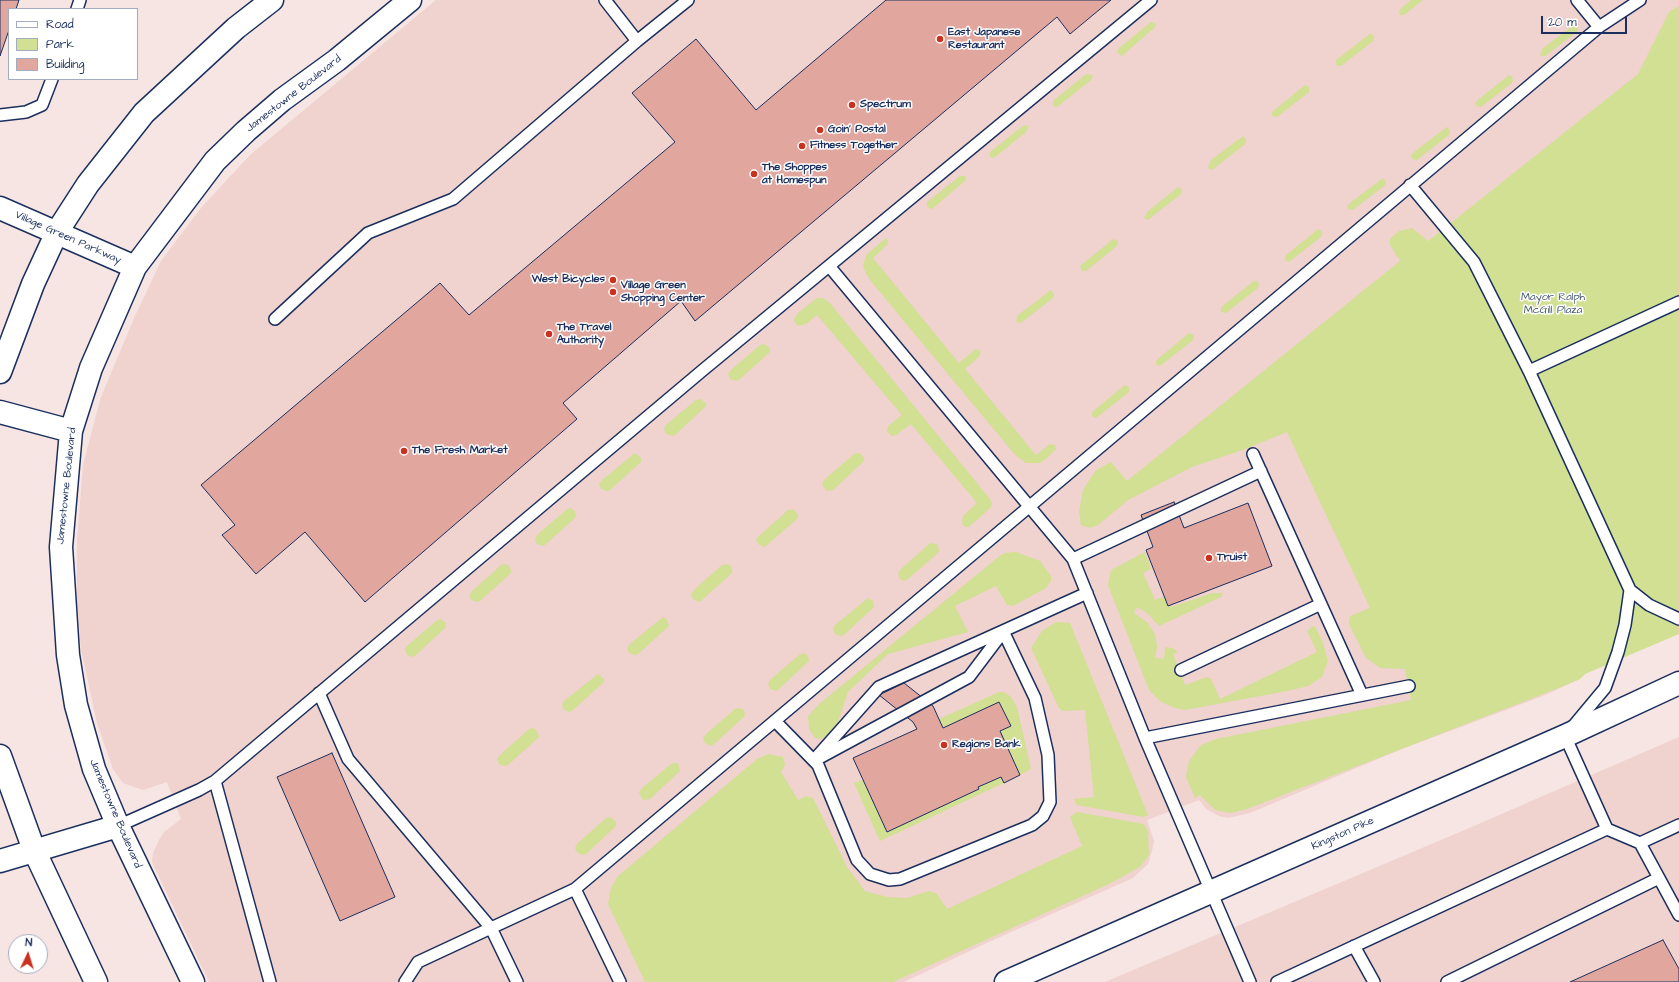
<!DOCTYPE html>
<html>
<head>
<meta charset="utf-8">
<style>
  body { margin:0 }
  #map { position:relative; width:1679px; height:982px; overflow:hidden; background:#f6e5e2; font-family:"Architects Daughter",sans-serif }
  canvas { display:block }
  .legend { position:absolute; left:8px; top:8px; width:130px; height:72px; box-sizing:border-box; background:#fff; border:1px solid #a4acbf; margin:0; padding:5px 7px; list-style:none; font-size:12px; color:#1b2f5e }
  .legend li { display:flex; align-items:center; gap:8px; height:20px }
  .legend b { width:20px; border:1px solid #a4acbf }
  .north { position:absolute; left:8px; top:934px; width:40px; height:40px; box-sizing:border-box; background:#fff; border:1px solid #a4acbf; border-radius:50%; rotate:4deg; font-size:11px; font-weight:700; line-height:16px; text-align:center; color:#1b2f5e }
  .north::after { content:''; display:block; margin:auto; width:14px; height:18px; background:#c8321e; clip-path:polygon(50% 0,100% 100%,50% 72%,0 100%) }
  .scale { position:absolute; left:1541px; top:16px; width:86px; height:18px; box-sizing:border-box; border:2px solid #1b2f5e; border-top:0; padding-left:5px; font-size:12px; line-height:14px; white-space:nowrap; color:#1b2f5e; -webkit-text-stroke:3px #fff; paint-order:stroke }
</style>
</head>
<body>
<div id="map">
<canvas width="1679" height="982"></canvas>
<ul class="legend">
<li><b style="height:5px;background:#fff"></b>Road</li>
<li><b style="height:11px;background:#d1e093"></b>Park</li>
<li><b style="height:11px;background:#e1a79e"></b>Building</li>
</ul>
<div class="north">N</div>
<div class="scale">20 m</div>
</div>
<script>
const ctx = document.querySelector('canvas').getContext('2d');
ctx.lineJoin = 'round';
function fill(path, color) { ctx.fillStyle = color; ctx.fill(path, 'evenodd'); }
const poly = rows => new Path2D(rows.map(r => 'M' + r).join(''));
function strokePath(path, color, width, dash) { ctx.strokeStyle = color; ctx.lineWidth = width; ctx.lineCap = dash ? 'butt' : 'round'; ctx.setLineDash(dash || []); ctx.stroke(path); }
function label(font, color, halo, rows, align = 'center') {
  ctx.font = font + ' "Architects Daughter",sans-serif'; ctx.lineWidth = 3; ctx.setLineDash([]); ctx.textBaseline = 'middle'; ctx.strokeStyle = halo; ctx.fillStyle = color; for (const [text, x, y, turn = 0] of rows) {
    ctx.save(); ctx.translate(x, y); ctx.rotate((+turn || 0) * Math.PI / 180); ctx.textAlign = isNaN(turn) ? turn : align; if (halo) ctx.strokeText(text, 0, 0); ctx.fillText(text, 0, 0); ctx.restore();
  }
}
const built = poly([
  [436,0,1679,0,1679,16,1647,58,1639,74,1428,241,1592,666,1580,679,1543,696,1397,751,1250,813,1228,818,1219,816,1206,809,1199,800,1147,820,1154,841,1152,851,1148,864,1133,878,991,941,904,982,209,982,152,862,153,853,159,840,164,832,181,819,167,782,143,790,123,783,113,769,97,723,81,649,77,600,77,541,83,465,101,397,135,316,161,261,201,208,250,155],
  [1679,737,1679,982,1105,982,1467,829]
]);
const green = poly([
  [1411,0,1423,0,1404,15,1400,15,1399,10],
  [1679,6,1679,634,1585,674,1580,679,1556,689,1247,809,1230,813,1215,810,1200,795,1195,798,1186,777,1189,761,1201,745,1216,739,1411,700,1405,669,1380,668,1366,658,1349,624,1350,616,1370,608,1287,432,1243,450,1192,467,1128,500,1098,525,1090,528,1081,525,1079,512,1083,490,1096,470,1111,462,1127,481,1400,261,1390,245,1390,239,1399,231,1412,228,1428,241,1638,74,1669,12],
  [1151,22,1156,24,1155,27,1122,56,1120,55,1117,52,1119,48],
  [1575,24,1578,28,1577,32,1545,56,1540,56,1542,49],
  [1371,33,1374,37,1373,41,1341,66,1336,65,1336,60],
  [1086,74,1093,75,1091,80,1057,107,1053,106,1053,101],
  [1509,75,1512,76,1513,82,1481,107,1476,106,1475,103,1478,100],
  [1305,85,1309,87,1309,92,1277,117,1272,116,1272,112],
  [1024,125,1029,126,1027,131,994,158,990,157,990,152],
  [1447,127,1450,131,1449,135,1417,160,1412,159,1411,155,1414,152],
  [1243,136,1246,140,1245,144,1212,170,1208,168,1210,161],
  [960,176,965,176,966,180,932,209,927,207,927,202],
  [1383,178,1386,182,1385,185,1353,210,1348,209,1347,206,1350,203],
  [1178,187,1182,189,1181,194,1148,220,1144,218,1147,212],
  [1318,229,1322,231,1322,236,1289,262,1285,260,1285,256],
  [886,238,888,241,887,245,873,258,959,363,976,349,979,350,981,352,979,357,965,369,1036,455,1050,444,1055,445,1056,449,1046,459,1040,463,1026,463,1016,456,869,279,863,267,866,255],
  [1113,239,1118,241,1117,246,1086,271,1082,271,1080,266],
  [1254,281,1257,281,1259,284,1258,288,1226,313,1221,312,1221,307],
  [1051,290,1054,294,1053,298,1021,323,1016,322,1018,315],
  [817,298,823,298,829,302,990,499,992,503,991,507,969,527,965,527,962,523,963,516,977,503,911,424,896,435,892,436,887,432,888,426,902,415,817,315,806,324,798,326,794,322,794,319,798,313],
  [1189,333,1194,335,1193,340,1160,366,1156,364,1156,361,1159,358],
  [764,344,770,348,770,352,739,380,736,381,730,379,728,374,731,370,760,345],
  [1125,385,1129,387,1129,392,1096,418,1092,416,1092,412],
  [700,399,706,403,705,407,675,435,672,436,666,434,664,429,666,425,696,400],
  [635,453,641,458,641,462,610,490,607,491,601,489,599,484,602,480],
  [857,453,861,454,864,458,863,462,833,490,826,491,822,484,824,480,854,454],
  [570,508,575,511,576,517,546,544,543,546,537,544,535,539,537,535,566,510],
  [792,509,798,514,798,518,767,545,764,547,758,544,756,539,759,536,788,510],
  [933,543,938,545,939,552,908,579,905,581,900,579,898,574,900,570,929,544],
  [1016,552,1040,561,1051,576,1051,581,1046,588,1013,606,1007,605,996,586,955,606,968,632,888,654,848,692,835,731,821,739,815,738,809,729,808,716,818,705,997,558,1004,553],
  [1145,552,1151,569,1143,573,1155,600,1165,596,1171,607,1212,593,1223,593,1221,597,1159,626,1147,613,1137,607,1134,613,1147,622,1155,634,1157,647,1155,658,1164,659,1165,647,1172,648,1178,652,1173,654,1185,685,1207,677,1211,679,1220,699,1317,652,1307,631,1313,626,1316,628,1323,643,1328,661,1322,677,1308,686,1287,691,1185,710,1175,708,1161,702,1149,690,1108,585,1111,570],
  [505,564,508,565,511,570,511,573,480,601,477,602,471,600,469,595,472,591,501,565],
  [727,564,731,566,732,573,702,600,699,602,693,599,691,595,694,590,722,565],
  [868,598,873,601,874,607,844,635,841,636,835,634,833,629,835,625],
  [663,617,667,620,669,626,638,654,635,655,629,653,627,648,630,644],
  [440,619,445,622,446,627,416,655,412,657,407,655,405,649,407,646,436,621],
  [1056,622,1070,623,1148,815,1143,817,1077,805,1074,799,1094,797,1085,710,1063,711,1059,708,1031,648,1042,631],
  [804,653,808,656,809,661,779,689,776,691,770,689,768,684,770,680,799,655],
  [598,674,604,679,604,682,573,710,570,712,564,710,562,705,564,701],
  [999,692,1004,692,1011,697,1017,707,1031,769,1020,775,1000,731,1011,726,999,702,943,728,939,719],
  [739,708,744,710,745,716,714,744,711,746,705,743,703,738,706,734,735,709],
  [533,728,537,731,539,737,508,765,505,766,499,764,497,759,500,755,529,729],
  [768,754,783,757,785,765,781,772,798,800,806,796,813,798,847,867,865,891,887,897,907,898,929,891,936,893,947,909,1082,846,1070,817,1077,812,1144,824,1148,832,1149,855,1140,867,1109,884,893,982,645,982,608,904,611,888,617,877,757,759],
  [674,763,678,763,680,771,650,799,643,800,639,793,641,789,671,764],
  [1001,777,1004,783,880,841,854,783,863,780,887,832,979,789,978,787],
  [610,817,616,822,616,826,586,854,582,855,577,852,575,848,577,844,606,818]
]);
const building = poly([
  [0,0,19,0,16,9,9,9,9,30,0,56,0,0],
  [886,0,1111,0,1070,34,1057,17,695,321,681,301,563,403,577,419,365,602,305,532,256,574,222,535,235,525,201,485,440,283,469,315,675,142,632,93,696,39,756,110,886,0],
  [1174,502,1184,528,1248,503,1272,566,1168,606,1146,550,1153,547,1141,515,1174,502],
  [904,683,933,706,943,728,999,702,1011,726,1000,731,1020,775,1004,783,1001,777,978,787,979,789,887,832,853,758,917,729,913,722,879,695,904,683],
  [332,753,395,897,340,921,277,777,332,753],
  [1663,940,1679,969,1679,982,1570,982,1663,940]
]);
const lane = poly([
  [605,0,637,41],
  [1577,0,1599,27,1640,0],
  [77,9,80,0],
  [0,115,26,112,42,105,52,79],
  [1410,185,1474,262,1529,371,1630,590,1649,605,1679,619],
  [829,266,1073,559,1145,738,1250,982],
  [275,319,368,233,453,199,637,41,688,0],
  [1529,371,1679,302],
  [1253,454,1362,695],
  [1073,559,1261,471],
  [1630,590,1625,625,1618,652,1605,688,1565,736,1607,829,1640,843,1679,915],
  [1181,670,1321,604],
  [319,693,348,759,491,928,575,889,1599,27],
  [775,721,818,765,857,860,870,874,889,880,900,879,1032,825,1043,816,1050,802,1048,755,1035,698,1003,631,1087,593],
  [1145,738,1409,686],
  [821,757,969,677,1003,632],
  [814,760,879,687,1003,631],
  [215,781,270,982],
  [118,826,199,790,215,781,703,370,1151,0],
  [1640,843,1679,825],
  [575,889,620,982],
  [1354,946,1374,982],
  [405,982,418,962,491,928,517,982],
  [1277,982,1607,829],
  [1447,982,1659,878]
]);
const street = poly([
  [0,208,135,267],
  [0,372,33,284,57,232,88,184,144,113,236,28,272,0],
  [0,412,71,431],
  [0,756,34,850,96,982],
  [0,861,118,826],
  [193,982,118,826,94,769,76,705,68,655,61,547,71,431,91,368,135,267,215,161,246,131,282,100,337,60,410,0]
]);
const primary = poly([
  [1006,982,1565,736,1679,683]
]);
const markers = [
  [940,39,4,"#c8321e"],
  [852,105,4,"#c8321e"],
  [820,130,4,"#c8321e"],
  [802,146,4,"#c8321e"],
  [754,174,4,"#c8321e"],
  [613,280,4,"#c8321e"],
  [613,292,4,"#c8321e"],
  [549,334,4,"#c8321e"],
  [404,451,4,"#c8321e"],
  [1209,558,4,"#c8321e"],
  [944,745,4,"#c8321e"]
];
const poiNames = [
  ["East Japanese",948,33],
  ["Restaurant",948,46],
  ["Spectrum",860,105],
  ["Goin' Postal",828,130],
  ["Fitness Together",810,146],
  ["The Shoppes",762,168],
  ["at Homespun",762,181],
  ["West Bicycles",605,280,"right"],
  ["Village Green",621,286],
  ["Shopping Center",621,299],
  ["The Travel",557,328],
  ["Authority",557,341],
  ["The Fresh Market",412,451],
  ["Truist",1217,558],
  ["Regions Bank",952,745]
];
const streetNames = [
  ["Jamestowne Boulevard",294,94,-38],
  ["Village Green Parkway",68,238,24],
  ["Jamestowne Boulevard",67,486,-84],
  ["Jamestowne Boulevard",115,814,67],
  ["Kingston Pike",1343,834,-24]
];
const parkNames = [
  ["Mayor Ralph",1553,298],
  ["McGill Plaza",1553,311]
];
fill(built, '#f0d2ce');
fill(green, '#d1e093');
fill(building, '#e1a79e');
strokePath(building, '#1b2f5e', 1);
strokePath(lane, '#1b2f5e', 14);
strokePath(street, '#1b2f5e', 25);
strokePath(primary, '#1b2f5e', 25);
strokePath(lane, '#fff', 11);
strokePath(street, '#fff', 22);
strokePath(primary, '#fff', 22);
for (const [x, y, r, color] of markers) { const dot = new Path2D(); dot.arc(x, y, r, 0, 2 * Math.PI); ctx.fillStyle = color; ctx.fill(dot); strokePath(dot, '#fff', 1.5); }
label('bold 11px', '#1b2f5e', '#fff', poiNames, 'left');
label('11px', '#1b2f5e', '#fff', streetNames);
label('11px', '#485b6b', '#fff', parkNames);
</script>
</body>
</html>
